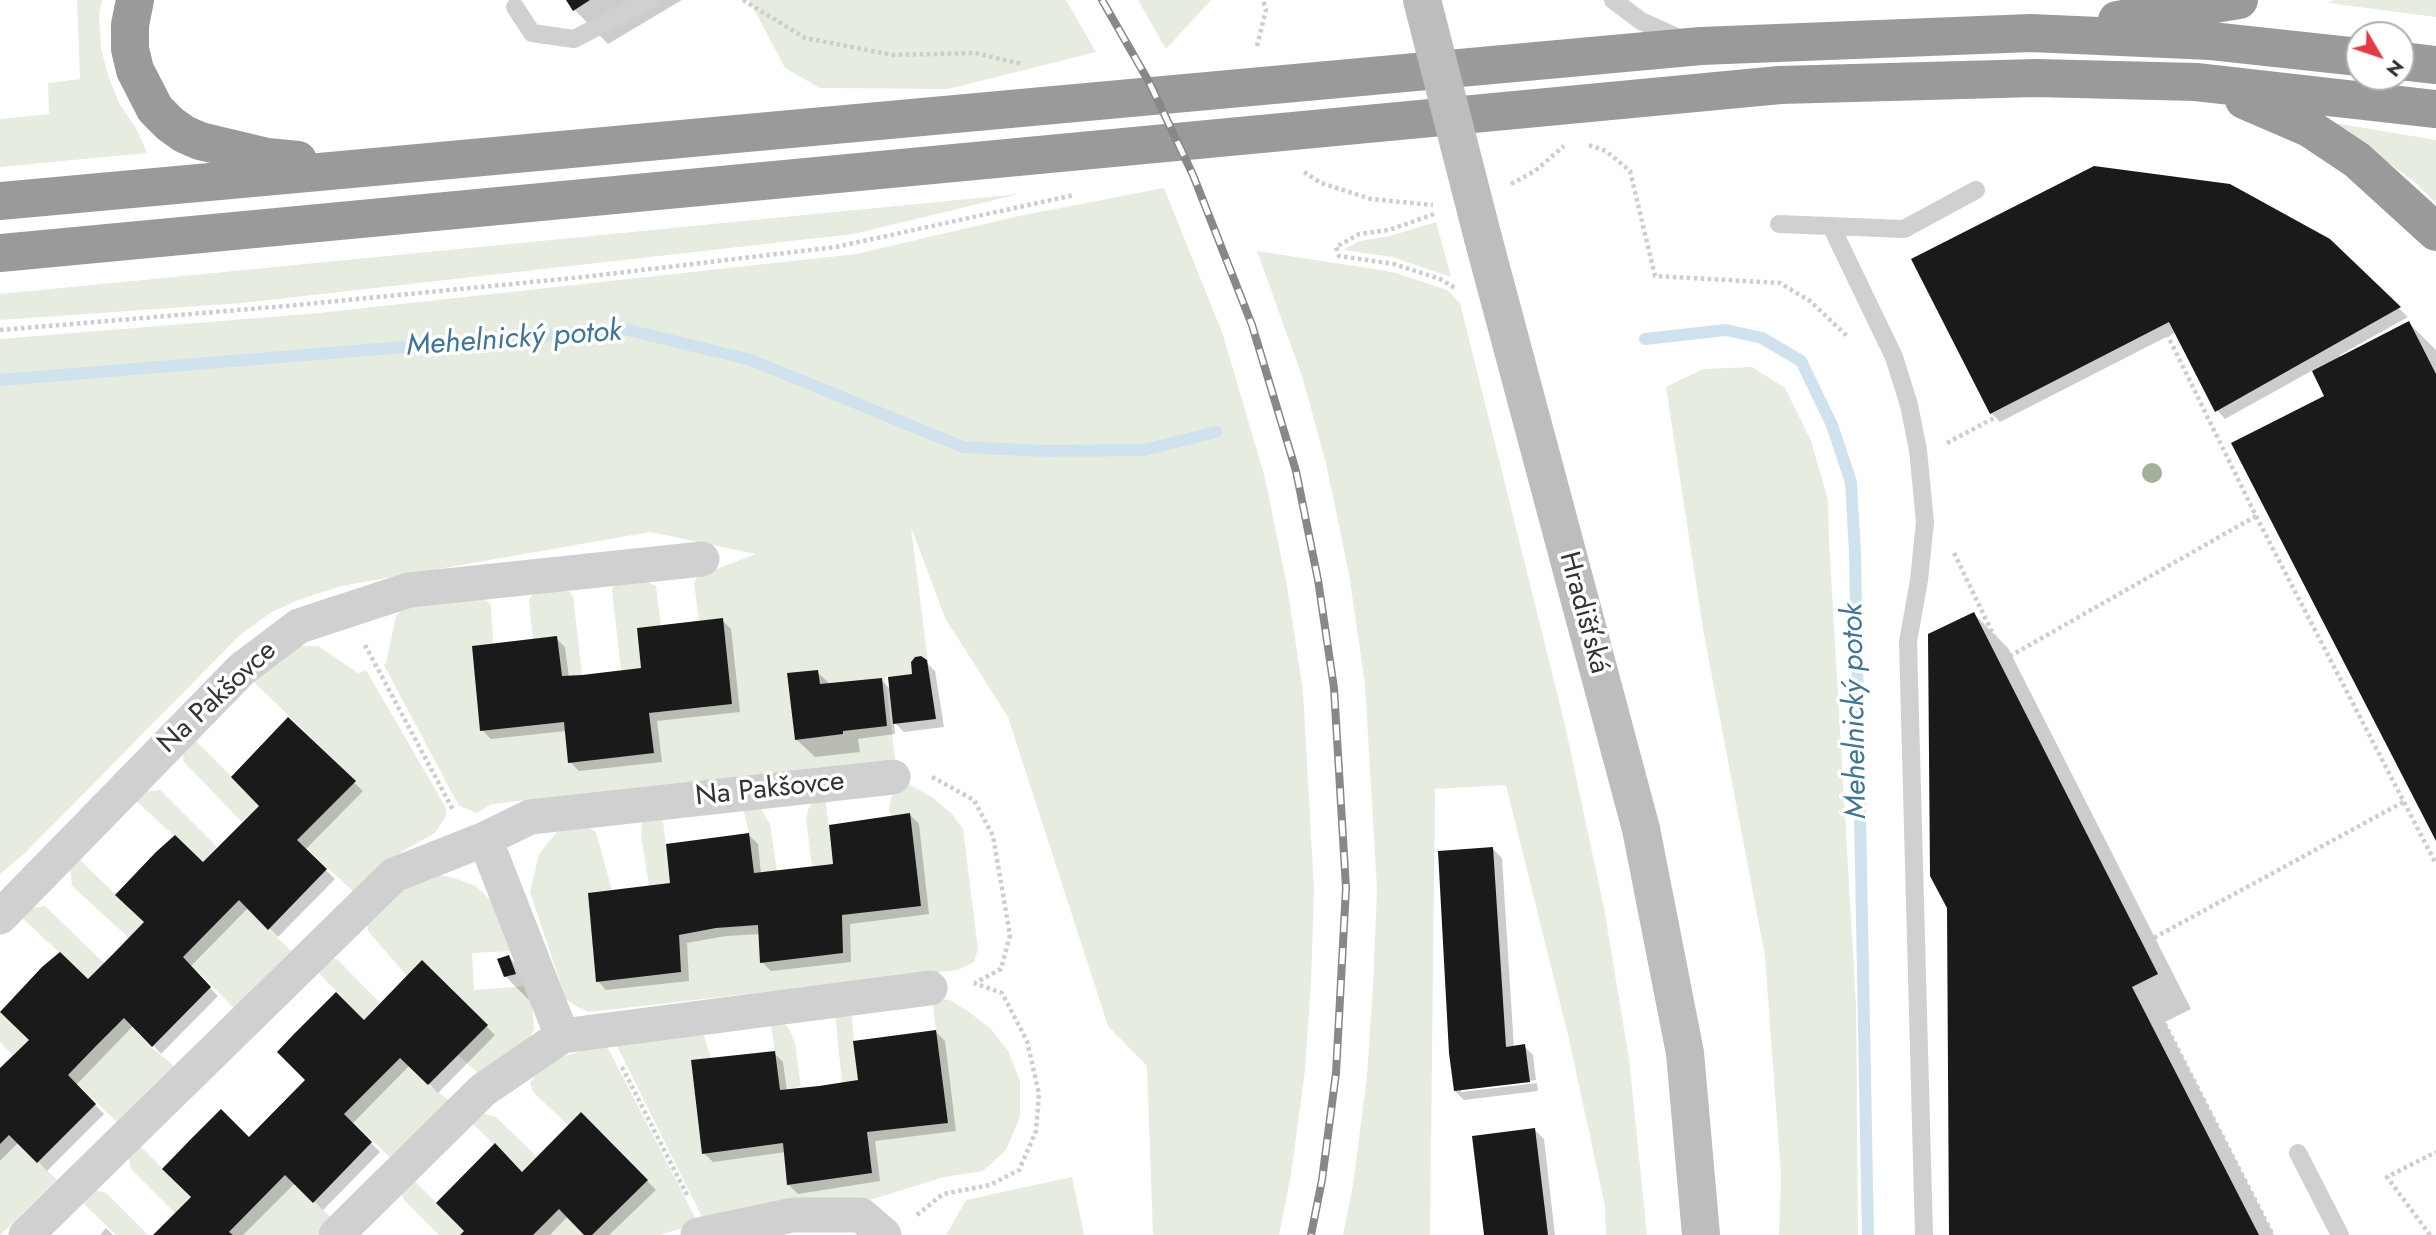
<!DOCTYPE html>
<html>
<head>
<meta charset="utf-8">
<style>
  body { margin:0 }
  #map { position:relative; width:2436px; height:1235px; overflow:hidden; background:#fff; font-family:Jost,sans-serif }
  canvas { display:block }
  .north { position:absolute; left:2345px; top:21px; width:70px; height:70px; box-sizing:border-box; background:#fff; border:2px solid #adadad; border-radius:50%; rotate:129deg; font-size:19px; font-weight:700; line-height:28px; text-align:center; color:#333 }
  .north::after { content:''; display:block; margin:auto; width:24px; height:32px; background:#e63946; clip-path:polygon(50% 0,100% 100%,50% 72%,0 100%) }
</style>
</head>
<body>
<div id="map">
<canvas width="2436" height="1235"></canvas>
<div class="north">N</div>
</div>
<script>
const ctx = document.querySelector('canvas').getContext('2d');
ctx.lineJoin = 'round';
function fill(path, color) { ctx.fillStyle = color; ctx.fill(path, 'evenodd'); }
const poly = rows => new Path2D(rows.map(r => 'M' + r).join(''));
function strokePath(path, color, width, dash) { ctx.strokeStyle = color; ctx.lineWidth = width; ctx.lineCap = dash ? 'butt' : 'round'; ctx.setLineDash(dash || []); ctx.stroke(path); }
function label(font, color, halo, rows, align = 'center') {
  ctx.font = font + ' Jost,sans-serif'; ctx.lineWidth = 7; ctx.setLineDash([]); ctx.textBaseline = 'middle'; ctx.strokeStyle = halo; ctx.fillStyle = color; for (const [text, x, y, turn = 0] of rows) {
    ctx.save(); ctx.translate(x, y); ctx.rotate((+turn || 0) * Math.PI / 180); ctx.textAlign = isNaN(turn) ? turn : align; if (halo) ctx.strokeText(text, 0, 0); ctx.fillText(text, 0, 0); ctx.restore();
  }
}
const green = poly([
  [77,0,102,0,99,15,101,49,109,78,119,103,137,130,147,153,0,167,0,119,49,114,48,83,80,79],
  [749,0,1066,0,1096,52,948,89,820,88,785,68],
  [1138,0,1211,0,1166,49],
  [2334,0,2436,0,2436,17,2328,3],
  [2334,123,2436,140,2436,203,2416,183],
  [1164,188,1223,335,1265,478,1287,586,1303,691,1314,889,1311,983,1305,1070,1291,1175,1279,1235,1153,1235,1147,1066,1108,1026,1008,717,945,618,911,527,929,671,927,660,921,656,915,657,911,662,912,674,885,677,895,759,492,804,477,813,459,806,384,665,386,663,396,616,406,606,480,595,491,605,493,643,472,646,480,730,564,722,568,762,654,753,649,713,732,704,723,618,699,621,694,583,701,570,717,569,756,554,650,532,341,586,298,600,272,612,241,634,26,852,0,874,0,339,319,313,856,254,1019,216],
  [818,670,820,684,882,679,887,725,843,731,842,734,795,740,787,674],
  [1019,194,854,234,242,303,0,320,0,294],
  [1436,222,1451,277,1392,257,1343,250,1360,241,1390,236],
  [1257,251,1393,272,1447,290,1460,303,1564,721,1604,908,1629,1059,1647,1235,1606,1235,1605,1206,1569,1039,1506,785,1435,789,1430,1235,1343,1235,1353,1185,1367,1076,1373,987,1377,888,1365,684,1349,574,1326,463,1302,376],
  [1752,367,1785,388,1811,441,1828,500,1829,541,1856,1005,1858,1235,1779,1235,1781,1176,1765,956,1703,629,1666,387,1703,369],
  [639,577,656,586,661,626,637,628,641,668,621,670,612,590,618,580],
  [564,586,573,596,582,675,562,676,533,639,529,599,539,588],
  [298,646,318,646,358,673,366,670,446,808,446,816,435,833,406,849,353,891,297,840,356,781,253,681],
  [194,739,260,805,242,822,183,761,184,747],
  [910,785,932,797,952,814,963,829,978,949,974,962,958,970,589,1012,577,1007,566,999,530,892,539,854,561,827,586,825,596,833,612,890,589,893,596,982,680,972,679,935,716,928,758,925,761,963,843,953,842,915,921,906,910,814,891,816,889,809,891,798,896,789],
  [160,790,217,847,203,862,134,799,140,792],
  [825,794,833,864,812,866,806,819,808,810,815,798],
  [742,804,761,809,770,824,777,871,754,873,749,833],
  [662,811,670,883,649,886,641,835,642,822],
  [78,858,144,922,129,938,72,886,70,866],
  [429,873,454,878,476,886,495,905,513,951,472,953,474,990,526,986,532,1002,534,1029,526,1044,480,1075,458,1055,487,1025,422,960,407,976,368,931,367,920,376,908],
  [239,900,291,951,234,1008,183,957],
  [45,906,104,963,88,979,20,916,27,909],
  [326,959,337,959,380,1003,364,1020,314,968],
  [932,999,950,1000,969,1012,991,1029,1008,1051,1020,1081,1020,1117,1006,1150,983,1171,944,1177,873,1199,792,1206,703,1219,615,1042,692,1029,704,1036,711,1058,691,1061,702,1154,783,1143,788,1185,831,1178,867,1132,948,1123],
  [851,1011,858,1080,842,1083,835,1012],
  [0,1012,29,1040,13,1055,0,1042],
  [124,1018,151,1047,174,1066,117,1122,68,1075],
  [770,1018,783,1023,790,1030,795,1043,801,1087,780,1090],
  [606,1044,698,1223,660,1235,592,1235,648,1179,581,1112,568,1125,533,1092,530,1082,538,1073,561,1057],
  [400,1058,428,1085,449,1100,392,1159,344,1114],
  [486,1114,496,1117,537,1157,522,1172,469,1120,477,1115],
  [9,1135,57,1180,0,1235,0,1144],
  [136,1142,191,1197,175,1213,131,1169,128,1151],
  [285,1175,333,1219,317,1235,233,1235,229,1232],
  [410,1176,464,1231,460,1235,439,1235,405,1201,401,1194],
  [1072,1177,1084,1235,946,1235,966,1200],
  [92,1189,106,1193,148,1235,116,1235,78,1198],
  [559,1209,584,1235,533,1235]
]);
const shadow = poly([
  [568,0,682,0,608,44,574,9],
  [2329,241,2408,317,2340,355,2341,358,2409,323,2436,350,2436,837,2326,397,2313,370,2225,419,2217,410,2176,332,2000,422,1991,413,1913,260],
  [1974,614,2008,648,2191,1009,2165,1022,2274,1235,1951,1235],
  [722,620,731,629,740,712,657,721,662,762,579,771,570,762,566,731,491,739,482,730,556,638,565,647,569,678,643,669],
  [926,662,935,671,944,727,904,732,894,722,895,734,858,739,860,752,815,757,796,739,817,672,830,684,881,680,891,690,914,675],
  [288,720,363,791,305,850,335,879,278,937,248,908,190,967,218,996,161,1054,134,1025,76,1085,104,1114,47,1171,19,1142,0,1161,0,1070,262,806],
  [910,815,919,824,929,914,850,924,851,962,771,971,762,962,760,934,726,936,687,943,689,981,606,990,598,981,672,885,749,835,758,844,761,874,835,866],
  [1493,849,1502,858,1514,1048,1524,1046,1533,1055,1536,1080,1461,1089,1461,1092,1537,1083,1538,1091,1464,1100,1455,1091],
  [509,957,535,984,532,1003,505,976],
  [422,962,495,1035,438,1093,410,1065,352,1124,380,1152,323,1210,295,1183,243,1235,156,1235],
  [936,1032,945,1041,956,1131,875,1141,880,1181,798,1194,789,1185,786,1152,713,1162,704,1153,774,1053,783,1062,787,1091,860,1082],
  [581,1114,656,1190,609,1235,586,1235,568,1216,550,1235,462,1235],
  [1535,1130,1544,1139,1555,1235,1486,1235],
  [106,1228,113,1235,100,1235]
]);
const stream = poly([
  [1645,339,1726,330,1762,338,1801,361,1832,425,1851,482,1855,553,1868,1235],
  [0,380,624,329,751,360,963,447,1043,451,1144,450,1216,432]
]);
const building = poly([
  [566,0,590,0,573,11],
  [2094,166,2230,184,2330,239,2401,307,2215,412,2169,322,1990,414,1911,259],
  [2409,321,2436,374,2436,841,2231,443,2324,396,2312,371],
  [1974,612,2158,974,2132,987,2259,1235,1949,1235,1947,908,1930,876,1928,634],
  [723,618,732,704,649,713,654,753,568,763,564,722,480,731,472,646,557,636,562,676,582,675,641,668,637,628],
  [921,656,927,660,936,719,893,724,888,677,912,674,911,662,915,657],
  [818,670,820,684,882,678,887,726,843,731,843,734,795,740,787,673],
  [288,717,356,781,297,840,327,869,268,930,239,900,183,957,211,987,152,1047,124,1018,96,1046,68,1075,96,1104,37,1163,9,1135,0,1144,0,1068,29,1040,0,1012,42,967,60,952,88,979,116,951,144,922,115,895,156,852,175,835,203,862,259,806,231,777],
  [910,813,921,906,842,915,843,953,760,963,758,925,716,928,679,935,681,972,596,982,588,893,670,883,666,844,749,833,754,873,833,864,829,825],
  [1493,847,1506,1047,1525,1044,1530,1082,1454,1091,1449,1053,1438,851],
  [509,955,516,974,504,977,497,959],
  [422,960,488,1025,428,1085,400,1058,344,1114,372,1142,313,1203,285,1175,229,1232,233,1235,153,1235,191,1197,162,1169,191,1139,221,1109,249,1137,305,1080,277,1052,293,1035,336,992,364,1020],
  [936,1030,948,1123,867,1132,872,1173,787,1185,783,1143,702,1154,691,1060,775,1051,780,1090,819,1086,858,1080,853,1041],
  [581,1112,648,1180,592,1235,584,1235,559,1209,533,1235,460,1235,464,1231,436,1203,495,1143,522,1172],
  [1535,1128,1548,1235,1484,1235,1472,1136]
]);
const path = poly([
  [743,0,805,38,893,55,975,53,1022,64],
  [1257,46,1266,10,1263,0],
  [1589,145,1606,151,1630,171,1655,276,1780,283,1810,301,1848,337],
  [1304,172,1321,183,1371,199,1433,205],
  [1511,184,1535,171,1564,146],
  [1434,214,1389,230,1359,234,1336,247,1339,256,1394,264,1440,279,1455,288],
  [0,330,286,306,583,277,836,247,1074,195],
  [1947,443,2164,328,2256,516,2436,864],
  [2256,516,2005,659,2165,976,2146,987,2273,1235],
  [1954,553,2005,659],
  [365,645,453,810],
  [932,777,974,800,993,836,1010,935,1001,969,975,983],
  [2148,941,2405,801],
  [622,1067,688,1197],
  [917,1215,943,1194,990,1185,1019,1170,1036,1131,1039,1094,1027,1041,1002,993,974,983],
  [2430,1235,2387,1177,2436,1152]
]);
const lane = poly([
  [1613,0,1641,21,1681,39],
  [515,7,532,33,574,39,649,0],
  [1779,224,1904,229,1976,190],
  [1831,226,1894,357,1909,405,1918,450,1925,522,1919,580,1908,642,1924,1235],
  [2298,1153,2340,1235]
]);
const street = poly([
  [485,839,562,1036],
  [0,917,242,669,299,626,409,590,702,559],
  [26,1235,394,875,485,839,530,817,893,777],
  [336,1235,483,1090,562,1036,930,988],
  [698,1235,793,1215,861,1215,884,1235]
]);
const secondary = poly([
  [1483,238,1641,829,1685,1053,1701,1235]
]);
const highway = poly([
  [135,0,130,25,130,49,135,70,155,109,170,124,184,134,200,141,267,157,298,160],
  [2117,20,2239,0],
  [2401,61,2436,65],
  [2244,100,2309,128,2357,160,2436,232],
  [0,201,1701,46,2031,33,2211,41,2359,57],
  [0,253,1780,85,2036,78,2196,82,2436,109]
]);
const rail = poly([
  [1102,0,1149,82,1193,175,1252,325,1296,471,1318,580,1334,688,1346,888,1336,1073,1322,1180,1311,1235]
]);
const secondaryBridge = poly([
  [1422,0,1483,238]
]);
const trees = [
  [2152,473]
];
const streetNames = [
  ["Hradišťská",1583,613,75],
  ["Na Pakšovce",218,698,-43],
  ["Na Pakšovce",770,790,-6]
];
const waterNames = [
  ["Mehelnický potok",514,340,-4],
  ["Mehelnický potok",1856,711,-91]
];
fill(green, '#e6ecdf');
fill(shadow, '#0003');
strokePath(stream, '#cfe2ee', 12);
fill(building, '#1a1a1a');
strokePath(path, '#cdcdcd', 4.5, [3.5, 3.5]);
strokePath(lane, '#d0d0d0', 18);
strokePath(street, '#d0d0d0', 35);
strokePath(secondary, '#bdbdbd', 38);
strokePath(highway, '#9a9a9a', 38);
strokePath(rail, '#888', 8);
strokePath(rail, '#fff', 5, [16]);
strokePath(secondaryBridge, '#bdbdbd', 38);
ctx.fillStyle = '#a2b095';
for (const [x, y] of trees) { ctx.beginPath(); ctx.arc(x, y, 10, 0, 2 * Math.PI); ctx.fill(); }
label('28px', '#333', '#fff', streetNames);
label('italic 30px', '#3f7597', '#fff', waterNames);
</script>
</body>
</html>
